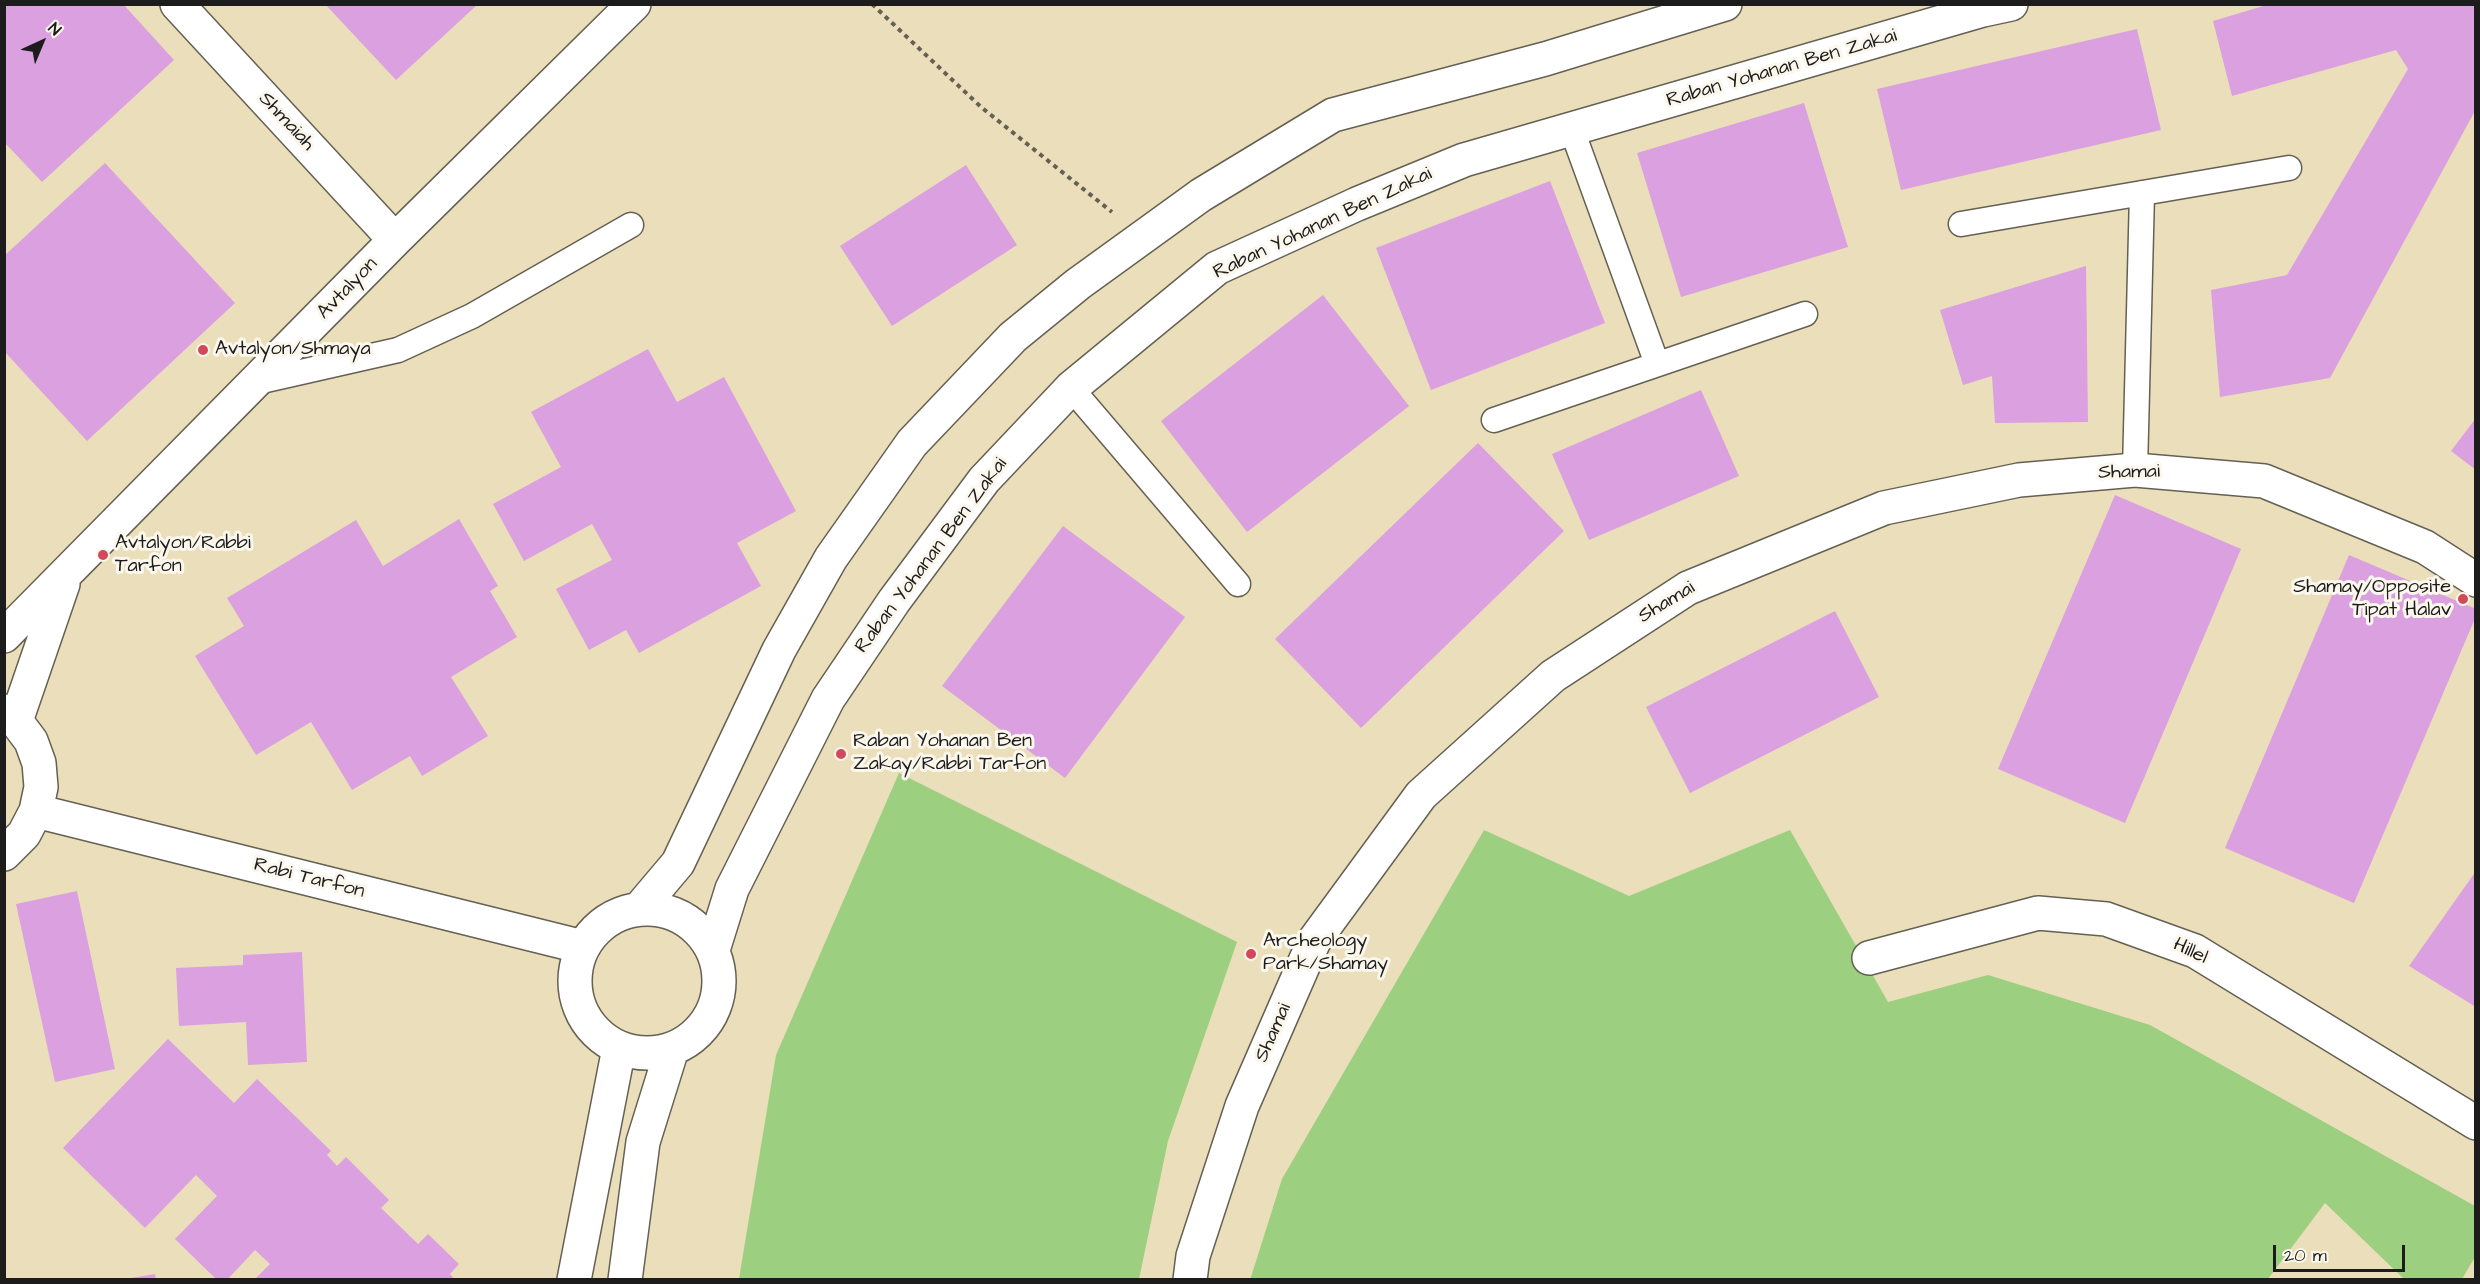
<!DOCTYPE html>
<html>
<head>
<meta charset="utf-8">
<style>
  body { margin:0 }
  #map { position:relative; width:2480px; height:1284px; overflow:hidden; background:#ebdeba; font-family:"Architects Daughter",sans-serif }
  canvas { display:block }
  .frame { position:absolute; inset:0; border:6px solid #1c1c1c; pointer-events:none }
  .north { position:absolute; left:12px; top:12px; width:60px; height:60px; -webkit-text-stroke:4px #fbf7ec; paint-order:stroke; rotate:44deg; font-size:16px; font-weight:700; line-height:24px; text-align:center; color:#1c1c1c }
  .north::after { content:''; display:block; margin:auto; width:21px; height:27px; background:#1c1c1c; clip-path:polygon(50% 0,100% 100%,50% 72%,0 100%) }
  .scale { position:absolute; left:2273px; top:1245px; width:132px; height:27px; box-sizing:border-box; border:3px solid #1c1c1c; border-top:0; padding-left:8px; font-size:18px; line-height:21px; white-space:nowrap; color:#1c1c1c; -webkit-text-stroke:4px #fbf7ec; paint-order:stroke }
</style>
</head>
<body>
<div id="map">
<canvas width="2480" height="1284"></canvas>
<div class="frame"></div>
<div class="north">N</div>
<div class="scale">20 m</div>
</div>
<script>
const ctx = document.querySelector('canvas').getContext('2d');
ctx.lineJoin = 'round';
function fill(path, color) { ctx.fillStyle = color; ctx.fill(path, 'evenodd'); }
const poly = rows => new Path2D(rows.map(r => 'M' + r).join(''));
function strokePath(path, color, width, dash) { ctx.strokeStyle = color; ctx.lineWidth = width; ctx.lineCap = dash ? 'butt' : 'round'; ctx.setLineDash(dash || []); ctx.stroke(path); }
function label(font, color, halo, rows, align = 'center') {
  ctx.font = font + ' "Architects Daughter",sans-serif'; ctx.lineWidth = 6; ctx.setLineDash([]); ctx.textBaseline = 'middle'; ctx.strokeStyle = halo; ctx.fillStyle = color; for (const [text, x, y, turn = 0] of rows) {
    ctx.save(); ctx.translate(x, y); ctx.rotate((+turn || 0) * Math.PI / 180); ctx.textAlign = isNaN(turn) ? turn : align; if (halo) ctx.strokeText(text, 0, 0); ctx.fillText(text, 0, 0); ctx.restore();
  }
}
const green = poly([
  [899,773,1237,942,1168,1141,1139,1279,739,1279,776,1055],
  [1484,830,1629,896,1790,830,1888,1002,1988,975,2150,1025,2475,1206,2475,1257,2462,1279,2404,1279,2325,1203,2268,1279,1250,1280,1282,1179]
]);
const building = poly([
  [4,4,123,4,174,60,42,182,4,142],
  [325,4,478,4,396,80],
  [2270,4,2476,4,2476,109,2330,378,2220,397,2211,290,2287,275,2408,69,2396,50,2232,96,2213,21],
  [2137,29,2161,130,1901,190,1877,89],
  [1804,103,1848,247,1681,297,1637,153],
  [105,163,235,303,87,441,4,351,4,256],
  [966,165,1017,245,892,326,840,246],
  [1550,181,1605,323,1431,390,1376,248],
  [2086,266,2088,422,1995,423,1992,376,1963,385,1940,310],
  [1323,295,1409,406,1247,532,1161,421],
  [648,349,677,402,724,377,796,511,737,543,761,586,639,653,626,630,589,650,556,589,612,560,592,524,524,561,493,504,561,467,531,412],
  [1701,390,1739,476,1589,540,1552,454],
  [2476,418,2476,470,2451,451],
  [1478,443,1564,531,1361,728,1275,639],
  [2115,495,2241,549,2125,823,1998,769],
  [459,519,498,586,490,591,517,637,451,677,488,736,422,776,410,756,352,790,311,722,256,755,195,656,244,626,227,598,356,520,383,566],
  [1063,526,1185,617,1065,778,942,686],
  [2349,555,2476,609,2476,616,2354,903,2225,848],
  [1835,611,1879,697,1690,793,1646,707],
  [2476,871,2476,1007,2409,966],
  [77,891,115,1069,55,1082,16,904],
  [302,952,307,1062,248,1065,246,1022,179,1026,176,968,243,965,243,955],
  [168,1039,234,1103,257,1079,331,1151,327,1155,337,1166,346,1157,389,1200,381,1208,418,1244,428,1234,459,1264,450,1274,455,1280,254,1280,270,1264,255,1250,227,1280,217,1280,175,1239,217,1196,196,1175,145,1228,63,1148],
  [155,1274,156,1280,132,1280,131,1278]
]);
const path = poly([
  [872,4,981,107,1112,212]
]);
const service = poly([
  [1572,130,1657,364],
  [1961,224,2289,168],
  [257,382,398,350,472,316,631,225],
  [1071,388,1238,584],
  [1494,420,1805,314],
  [2135,470,2142,193]
]);
const minor = poly([
  [177,4,395,240],
  [4,636,395,240,634,4],
  [4,711,16,721,31,741,39,763,41,787,36,811,24,834,4,854],
  [16,721,63,584],
  [36,811,583,947],
  [1869,958,2038,913,2106,919,2195,951,2476,1123],
  [1190,1280,1193,1256,1242,1106,1314,941,1421,795,1553,676,1688,588,1884,508,2019,480,2135,470,2264,481,2425,547,2476,580]
]);
const tertiary = poly([
  [640,908,678,863,779,650,831,558,912,443,1013,337,1078,284,1201,195,1333,115,1545,59,1725,4],
  '575 981a72 72 0 1 1 144 0a72 72 0 1 1-144 0Z',
  [713,950,732,889,828,699,894,601,984,480,1071,388,1217,268,1357,204,1464,160,1983,10,2011,4],
  [574,1280,619,1048],
  [625,1280,643,1142,672,1049]
]);
const markers = [
  [203,350,6,"#d1495b"],
  [103,555,6,"#d1495b"],
  [2463,599,6,"#d1495b"],
  [841,754,6,"#d1495b"],
  [1251,954,6,"#d1495b"]
];
const streetNames = [
  ["Raban Yohanan Ben Zakai",1782,69,-16],
  ["Shmaiah",286,122,47],
  ["Raban Yohanan Ben Zakai",1323,224,-25],
  ["Avtalyon",348,289,-46],
  ["Shamai",2129,473,-1],
  ["Raban Yohanan Ben Zakai",932,556,-53],
  ["Shamai",1667,603,-31],
  ["Rabi Tarfon",309,879,14],
  ["Hillel",2190,952,25],
  ["Shamai",1274,1033,-66]
];
const poiNames = [
  ["Avtalyon/Shmaya",215,350],
  ["Avtalyon/Rabbi",115,544],
  ["Tarfon",115,567],
  ["Shamay/Opposite",2451,588,"right"],
  ["Tipat Halav",2451,611,"right"],
  ["Raban Yohanan Ben",853,742],
  ["Zakay/Rabbi Tarfon",853,765],
  ["Archeology",1263,942],
  ["Park/Shamay",1263,965]
];
fill(green, '#9ccf7f');
fill(building, '#daa0e0');
strokePath(service, '#646053', 27);
strokePath(minor, '#646053', 36);
strokePath(tertiary, '#646053', 36);
strokePath(path, '#646053', 4, [4.5, 4.5]);
strokePath(service, '#fff', 24);
strokePath(minor, '#fff', 33);
strokePath(tertiary, '#fff', 33);
for (const [x, y, r, color] of markers) { const dot = new Path2D(); dot.arc(x, y, r, 0, 2 * Math.PI); ctx.fillStyle = color; ctx.fill(dot); strokePath(dot, '#fbf7ec', 2); }
label('20px', '#1c1c1c', '#fbf7ec', streetNames);
label('20px', '#1c1c1c', '#fbf7ec', poiNames, 'left');
</script>
</body>
</html>
